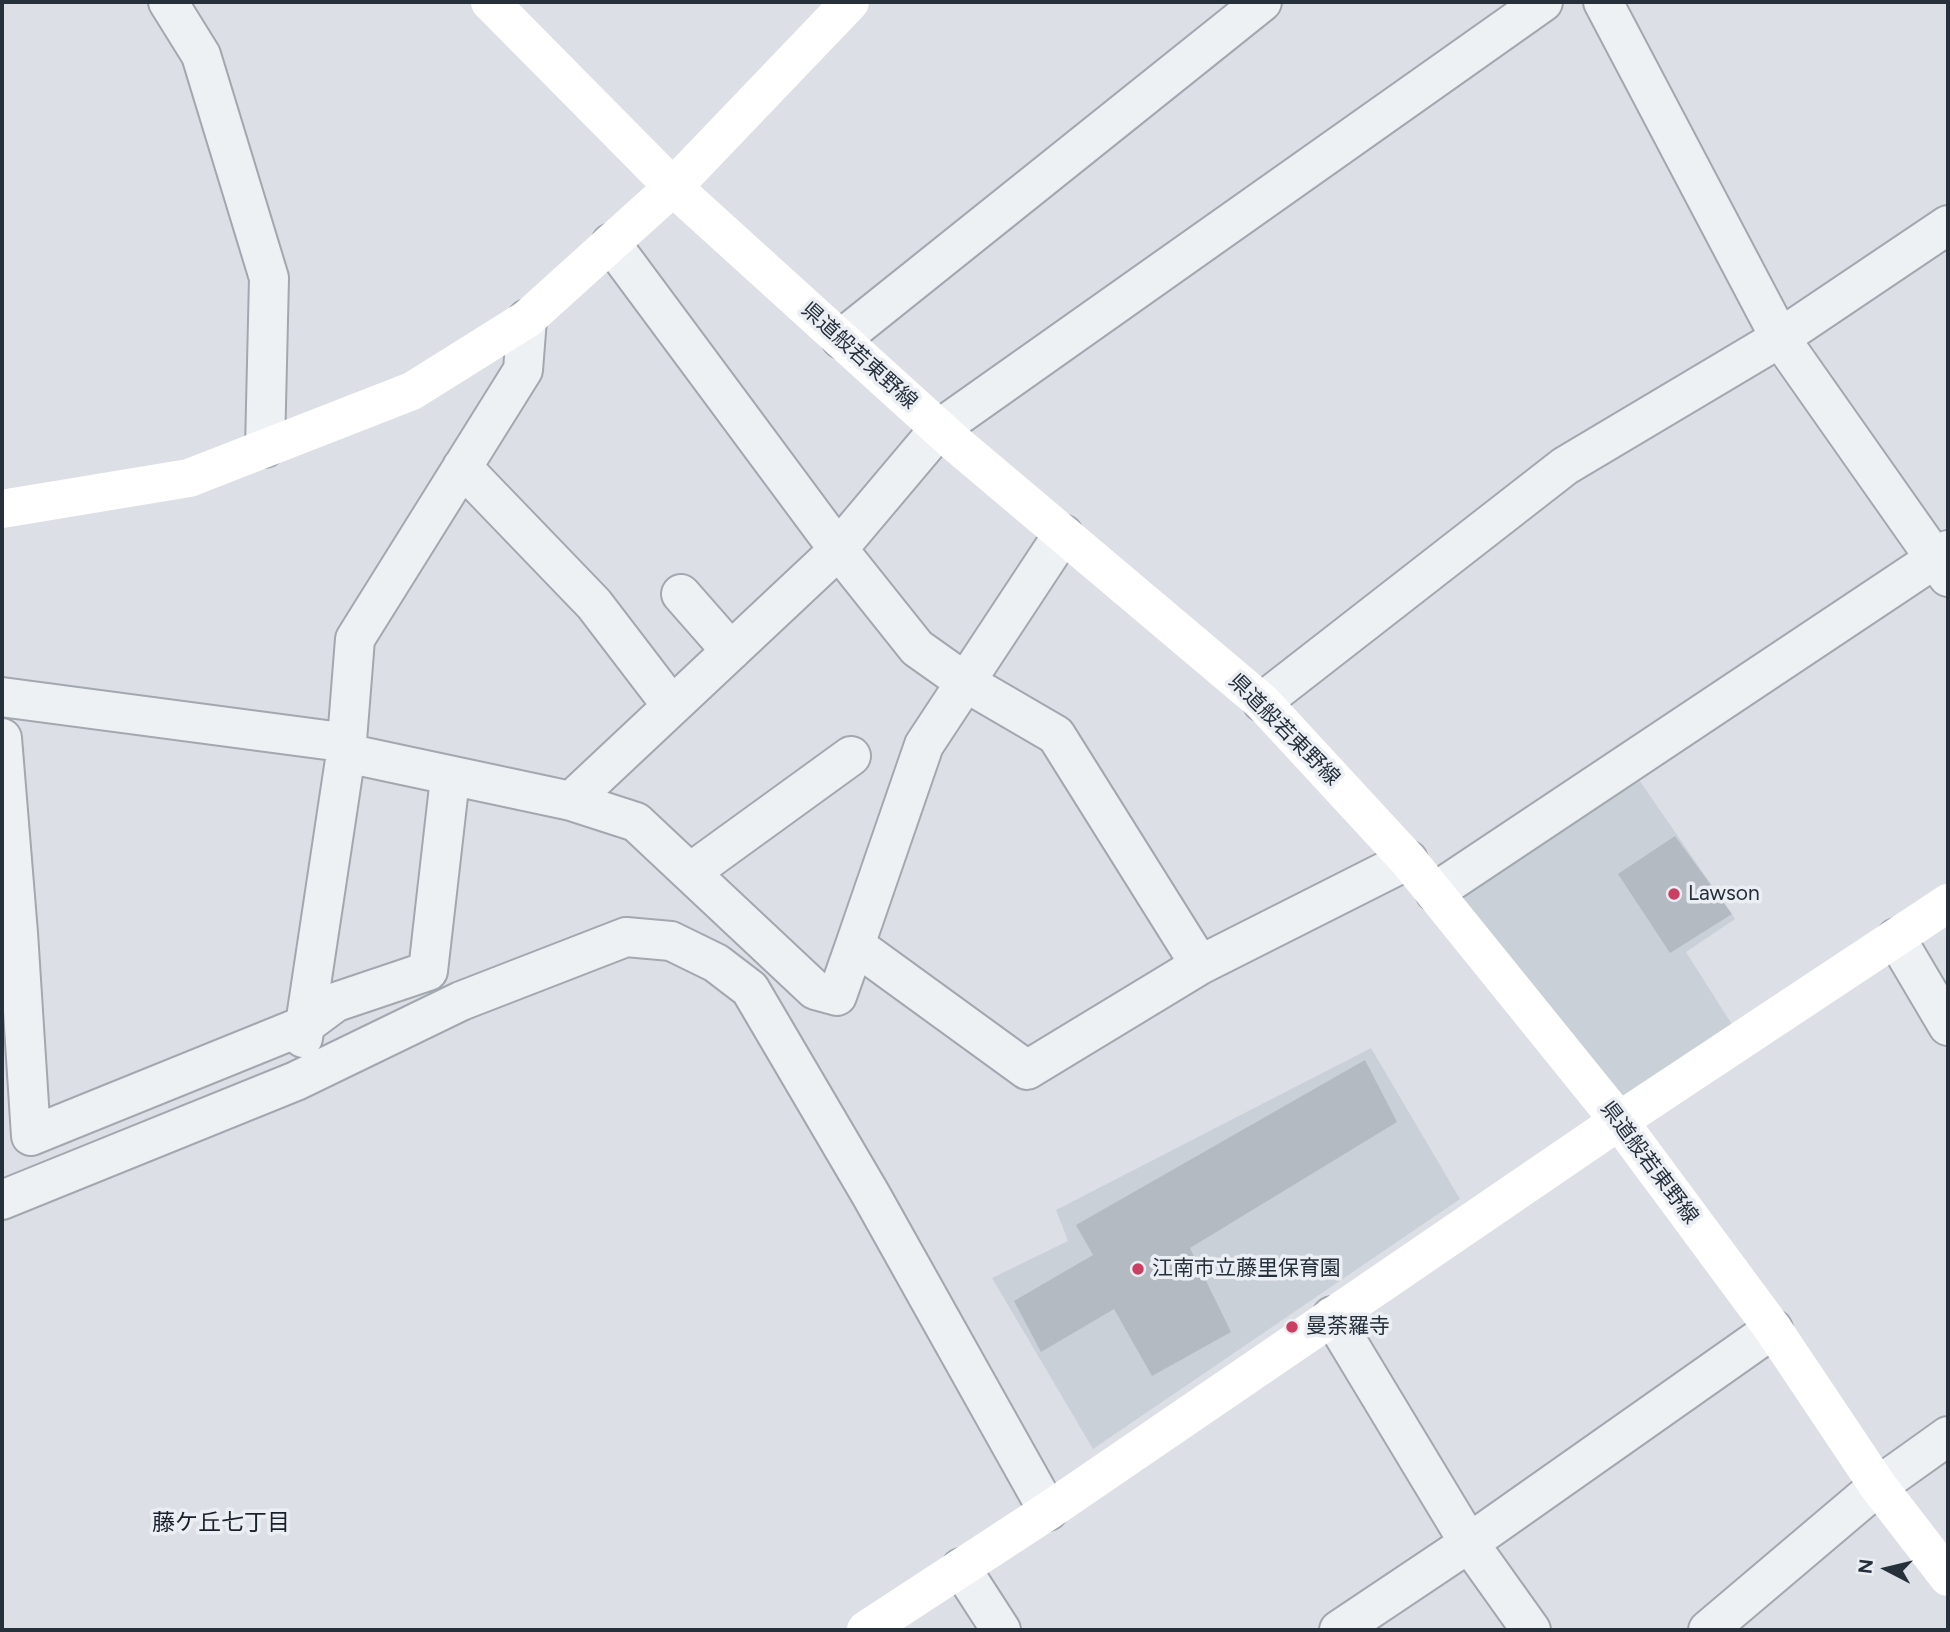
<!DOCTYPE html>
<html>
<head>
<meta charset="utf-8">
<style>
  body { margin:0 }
  #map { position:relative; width:1950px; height:1632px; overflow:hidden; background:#dce0e6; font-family:Figtree,sans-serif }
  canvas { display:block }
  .frame { position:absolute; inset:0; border:4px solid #26303b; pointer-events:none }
  .north { position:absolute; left:1852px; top:1534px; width:70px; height:70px; -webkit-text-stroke:5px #ebeff4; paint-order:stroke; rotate:277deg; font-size:19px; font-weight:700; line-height:28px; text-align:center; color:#26303b }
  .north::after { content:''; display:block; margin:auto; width:24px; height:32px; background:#26303b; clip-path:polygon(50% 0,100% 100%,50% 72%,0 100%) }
</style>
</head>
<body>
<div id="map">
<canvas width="1950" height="1632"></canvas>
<div class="frame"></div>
<div class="north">N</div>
</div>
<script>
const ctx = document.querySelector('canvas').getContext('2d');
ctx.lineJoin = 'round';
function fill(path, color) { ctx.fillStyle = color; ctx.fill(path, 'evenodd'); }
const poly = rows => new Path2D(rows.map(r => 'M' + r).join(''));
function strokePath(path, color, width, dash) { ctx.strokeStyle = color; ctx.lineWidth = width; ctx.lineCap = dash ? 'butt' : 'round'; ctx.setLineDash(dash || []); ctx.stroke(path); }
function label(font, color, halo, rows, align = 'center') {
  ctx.font = font + ' Figtree,"Noto Sans JP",sans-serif'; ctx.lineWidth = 7; ctx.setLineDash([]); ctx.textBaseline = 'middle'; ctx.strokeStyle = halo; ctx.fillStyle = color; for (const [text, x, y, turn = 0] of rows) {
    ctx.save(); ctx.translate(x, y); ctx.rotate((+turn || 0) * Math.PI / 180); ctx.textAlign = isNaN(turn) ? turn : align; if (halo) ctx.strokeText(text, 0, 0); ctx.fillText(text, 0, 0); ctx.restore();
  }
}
const built = poly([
  [1635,774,1735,919,1686,952,1733,1026,1623,1099,1450,894],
  [1371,1048,1460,1199,1093,1449,992,1278,1068,1241,1056,1210]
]);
const building = poly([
  [1675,836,1732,914,1670,953,1618,874],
  [1365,1060,1397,1122,1190,1248,1231,1332,1152,1376,1114,1309,1041,1352,1014,1301,1093,1255,1076,1225]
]);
const street = poly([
  [168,2,201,55,269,278,265,448],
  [1603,2,1780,338,1948,577],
  [611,243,838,549,917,648,965,682,1056,735,1200,965],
  [841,339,1262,2],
  [462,467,594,604,672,706],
  [1063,534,924,745,855,945,1027,1070,1200,965,1408,860],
  [681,594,731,651],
  [2,697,334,741],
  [1262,702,1565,466,1780,338,1948,225],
  [2,738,18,933,2,934],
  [346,753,571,801,832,556,939,429,1543,2],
  [571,801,636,822,815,990,837,996,855,945],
  [691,872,851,756],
  [1435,892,1948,550],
  [18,933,31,1136,305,1025,336,1002,428,971,449,787],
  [1896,938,1948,1026],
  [303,1038,346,753,355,639,523,370,527,319],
  [2,1200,296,1081,461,1001,626,937,671,941,716,963,750,989,871,1195,1048,1511],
  [1332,1316,1469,1543,1531,1630],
  [961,1568,1001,1630],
  [1339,1630,1469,1543,1773,1329],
  [1708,1630,1878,1486,1948,1436]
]);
const secondary = poly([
  [490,2,673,187,954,442,1262,702,1408,860,1619,1121,1773,1329,1878,1486,1948,1577],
  [2,509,189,478,412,391,527,319,673,187,850,2],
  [866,1630,1048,1511,1619,1121,1948,903]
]);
const markers = [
  [1674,894,7,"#cb4062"],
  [1138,1269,7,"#cb4062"],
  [1292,1327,7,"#cb4062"]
];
const streetNames = [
  ["県道般若東野線",859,356,42],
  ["県道般若東野線",1284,730,45],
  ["県道般若東野線",1649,1163,53]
];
const poiNames = [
  ["Lawson",1688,894],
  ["江南市立藤里保育園",1152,1269],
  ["曼荼羅寺",1306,1327]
];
const neighbourhoodNames = [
  ["藤ケ丘七丁目",221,1523]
];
fill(built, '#cad0d7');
fill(building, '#b3bac2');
strokePath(street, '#a2a8af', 42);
strokePath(street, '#eef1f4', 38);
strokePath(secondary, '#fff', 38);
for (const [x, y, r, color] of markers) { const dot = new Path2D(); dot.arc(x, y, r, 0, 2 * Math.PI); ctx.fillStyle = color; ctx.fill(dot); strokePath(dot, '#ebeff4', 2.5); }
label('21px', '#26303b', '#ebeff4', streetNames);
label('21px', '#26303b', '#ebeff4', poiNames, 'left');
label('23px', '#18212c', '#ebeff4', neighbourhoodNames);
</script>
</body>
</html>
